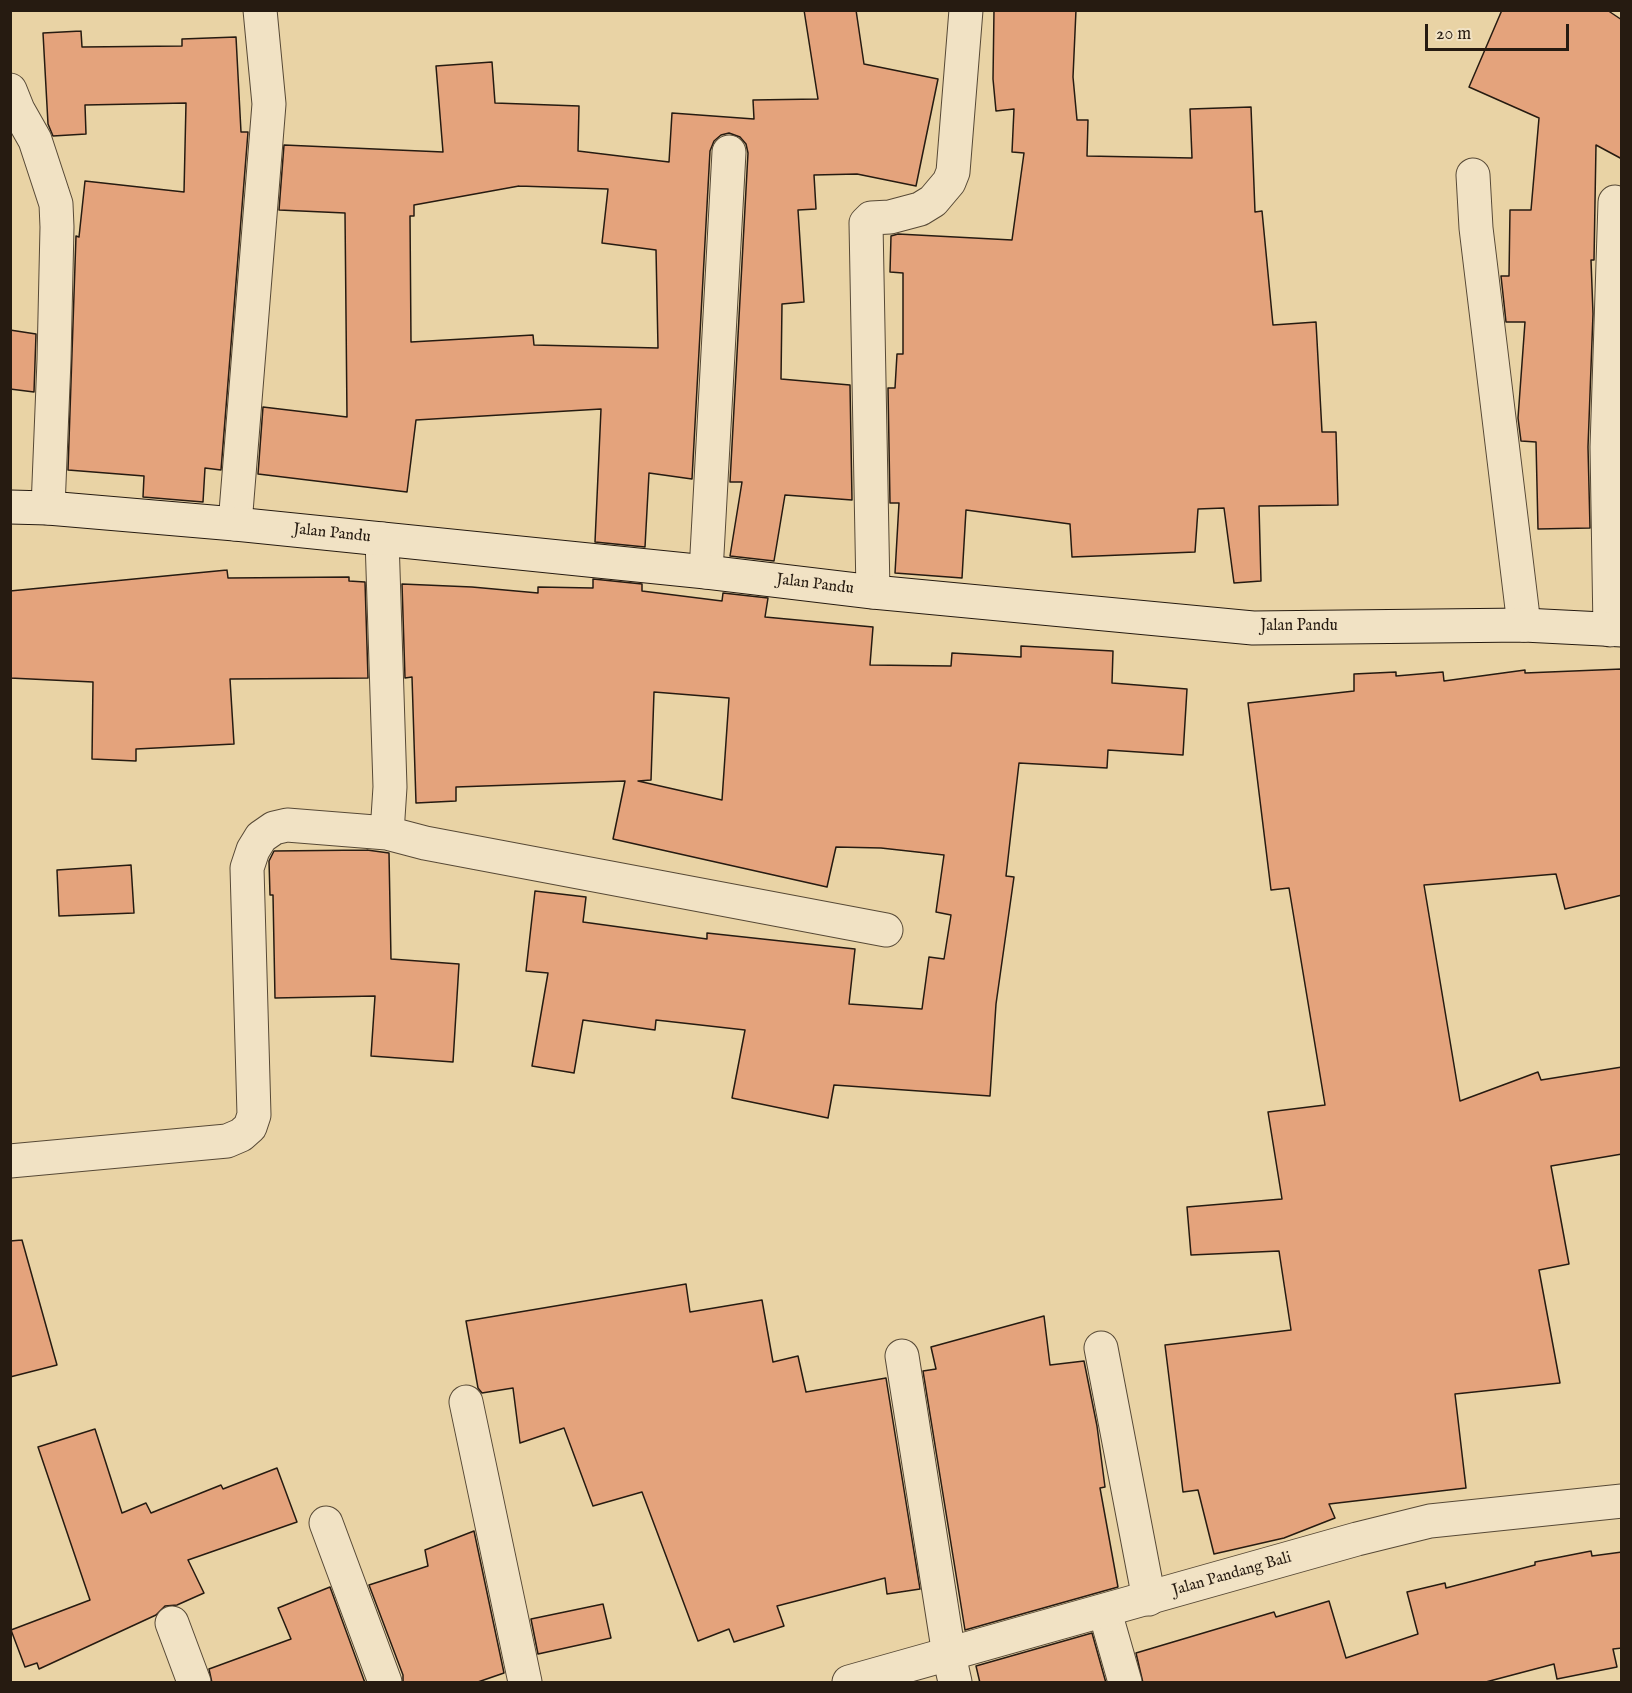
<!DOCTYPE html>
<html>
<head>
<meta charset="utf-8">
<style>
  body { margin:0 }
  #map { position:relative; width:1632px; height:1693px; overflow:hidden; background:#e9d3a5; font-family:"IM FELL English",serif }
  canvas { display:block }
  .frame { position:absolute; inset:0; border:12px solid #261b11; pointer-events:none }
  .scale { position:absolute; left:1425px; top:24px; width:144px; height:27px; box-sizing:border-box; border:3px solid #261b11; border-top:0; padding-left:8px; font-size:18px; line-height:21px; white-space:nowrap; color:#261b11; -webkit-text-stroke:4px #f1e2c4; paint-order:stroke }
</style>
</head>
<body>
<div id="map">
<canvas width="1632" height="1693"></canvas>
<div class="frame"></div>
<div class="scale">20 m</div>
</div>
<script>
const ctx = document.querySelector('canvas').getContext('2d');
ctx.lineJoin = 'round';
function fill(path, color) { ctx.fillStyle = color; ctx.fill(path, 'evenodd'); }
const poly = rows => new Path2D(rows.map(r => 'M' + r).join(''));
function strokePath(path, color, width, dash) { ctx.strokeStyle = color; ctx.lineWidth = width; ctx.lineCap = dash ? 'butt' : 'round'; ctx.setLineDash(dash || []); ctx.stroke(path); }
function label(font, color, halo, rows, align = 'center') {
  ctx.font = font + ' "IM FELL English",serif'; ctx.lineWidth = 5; ctx.setLineDash([]); ctx.textBaseline = 'middle'; ctx.strokeStyle = halo; ctx.fillStyle = color; for (const [text, x, y, turn = 0] of rows) {
    ctx.save(); ctx.translate(x, y); ctx.rotate((+turn || 0) * Math.PI / 180); ctx.textAlign = isNaN(turn) ? turn : align; if (halo) ctx.strokeText(text, 0, 0); ctx.fillText(text, 0, 0); ctx.restore();
  }
}
const building = poly([
  [804,10,856,10,864,64,938,79,916,186,857,174,814,175,816,209,798,210,804,302,782,304,781,379,850,385,852,500,785,495,774,561,730,556,742,482,730,482,748,153,746,144,740,137,729,133,721,135,714,141,710,151,692,479,649,473,645,547,595,542,601,409,416,420,407,492,258,474,263,407,347,417,345,213,279,210,284,145,443,152,436,66,492,62,495,103,579,106,578,151,669,162,672,113,754,119,753,100,818,99,804,10],
  [519,186,608,189,602,243,656,250,658,348,534,345,533,335,411,342,410,216,414,216,414,205,519,186],
  [994,10,1076,10,1073,77,1077,120,1088,120,1087,156,1192,158,1190,109,1251,107,1255,212,1262,211,1273,325,1316,322,1322,432,1336,432,1338,505,1259,506,1261,581,1234,583,1224,508,1198,509,1195,552,1072,557,1070,524,966,510,962,578,895,573,899,503,890,503,888,388,895,388,897,354,903,354,903,273,890,272,891,236,898,234,1012,240,1024,153,1012,152,1014,109,996,111,993,79,994,10],
  [1502,10,1607,10,1622,20,1622,159,1596,145,1594,260,1591,260,1593,314,1588,447,1590,528,1538,529,1536,442,1521,441,1518,418,1525,322,1506,322,1501,276,1509,276,1510,210,1531,210,1539,118,1469,87,1502,10],
  [81,31,82,47,182,46,182,39,236,37,241,132,248,132,221,470,205,468,203,502,143,497,144,476,68,470,76,236,79,237,85,181,184,192,186,103,85,105,86,134,53,136,48,124,43,33,81,31],
  [10,330,36,334,34,392,10,389,10,330],
  [227,570,228,578,349,577,349,581,365,582,368,678,230,679,234,744,136,749,136,761,92,759,93,682,10,678,10,591,227,570],
  [593,579,642,584,642,591,722,601,723,593,768,598,765,617,873,627,870,665,951,666,952,653,1021,657,1021,646,1113,651,1112,683,1187,689,1183,755,1108,750,1107,768,1019,763,1006,876,1014,877,996,1004,990,1096,834,1085,828,1118,732,1098,745,1030,656,1020,655,1030,583,1020,574,1073,532,1066,548,973,526,971,535,891,586,897,583,922,707,939,707,933,855,949,849,1004,922,1009,929,957,944,959,951,915,936,912,944,855,881,848,836,847,827,887,613,839,625,781,456,787,456,801,416,803,412,677,405,678,402,584,472,587,538,593,538,587,593,588,593,579],
  [654,692,729,698,722,800,638,781,651,780,654,692],
  [1622,669,1622,895,1565,909,1556,874,1424,885,1460,1101,1538,1072,1541,1080,1622,1067,1622,1154,1551,1166,1569,1264,1539,1270,1560,1383,1455,1394,1466,1488,1329,1504,1335,1518,1284,1538,1214,1554,1198,1490,1183,1492,1165,1345,1291,1330,1279,1251,1191,1255,1187,1207,1282,1199,1268,1112,1325,1105,1289,888,1271,890,1248,703,1354,691,1354,674,1396,672,1396,676,1443,672,1444,681,1525,670,1525,673,1622,669],
  [367,850,389,853,391,959,459,964,453,1062,371,1056,375,996,275,998,273,895,270,895,269,861,274,851,367,850],
  [131,865,134,913,59,916,57,870,131,865],
  [22,1240,57,1365,10,1377,10,1241,22,1240],
  [686,1284,690,1312,762,1300,773,1362,798,1356,806,1392,886,1378,920,1589,887,1594,885,1578,777,1606,784,1626,734,1642,729,1629,698,1641,642,1492,593,1506,564,1428,520,1443,513,1388,482,1393,478,1388,466,1321,686,1284],
  [1044,1316,1050,1365,1084,1361,1097,1426,1105,1487,1100,1488,1118,1587,965,1630,923,1371,936,1369,931,1347,1044,1316],
  [95,1429,122,1513,146,1503,151,1513,221,1485,223,1489,277,1468,297,1522,188,1560,204,1593,177,1605,165,1606,156,1615,39,1669,37,1663,25,1667,11,1630,90,1600,38,1447,95,1429],
  [474,1531,504,1673,475,1683,403,1683,403,1675,369,1585,428,1566,425,1550,474,1531],
  [1591,1551,1592,1556,1622,1552,1622,1648,1613,1649,1617,1667,1557,1679,1554,1664,1482,1683,1143,1683,1136,1653,1274,1612,1276,1617,1329,1601,1346,1658,1418,1634,1407,1592,1445,1583,1446,1588,1535,1565,1535,1562,1591,1551],
  [330,1587,365,1683,212,1683,209,1669,291,1639,278,1608,330,1587],
  [603,1604,611,1638,538,1654,531,1619,603,1604],
  [1092,1633,1106,1683,980,1683,976,1666,1092,1633]
]);
const minor = poly([
  [10,90,18,110,35,140,56,204,57,227,54,360,48,508],
  [1473,175,1476,228,1524,625],
  [235,524,269,104,260,10],
  [382,539,390,787,387,833],
  [706,572,729,152],
  [873,592,866,223,871,218,890,217,920,209,933,201,949,182,953,172,966,10],
  [1610,630,1607,447,1615,202],
  [10,1161,227,1141,241,1135,250,1127,254,1115,247,868,253,850,261,837,274,828,287,825,387,833,425,843,886,930],
  [1101,1348,1149,1599],
  [902,1356,949,1655,955,1682],
  [466,1402,525,1682],
  [326,1523,385,1682],
  [1105,1612,1125,1682],
  [172,1623,194,1682]
]);
const tertiary = poly([
  [849,1682,1357,1539,1430,1521,1622,1501]
]);
const secondary = poly([
  [10,507,48,508,235,524,706,572,873,592,1253,628,1524,625,1622,630]
]);
const streetNames = [
  ["Jalan Pandu",332,534,6],
  ["Jalan Pandu",815,585,7],
  ["Jalan Pandu",1299,627],
  ["Jalan Pandang Bali",1232,1575,-16]
];
fill(building, '#e4a37c');
strokePath(building, '#261b11', 1.5);
strokePath(minor, '#574936', 35);
strokePath(tertiary, '#574936', 35);
strokePath(secondary, '#261b11', 35);
strokePath(minor, '#f1e2c4', 33);
strokePath(tertiary, '#f1e2c4', 33);
strokePath(secondary, '#f1e2c4', 33);
label('16px', '#261b11', '#f1e2c4', streetNames);
</script>
</body>
</html>
